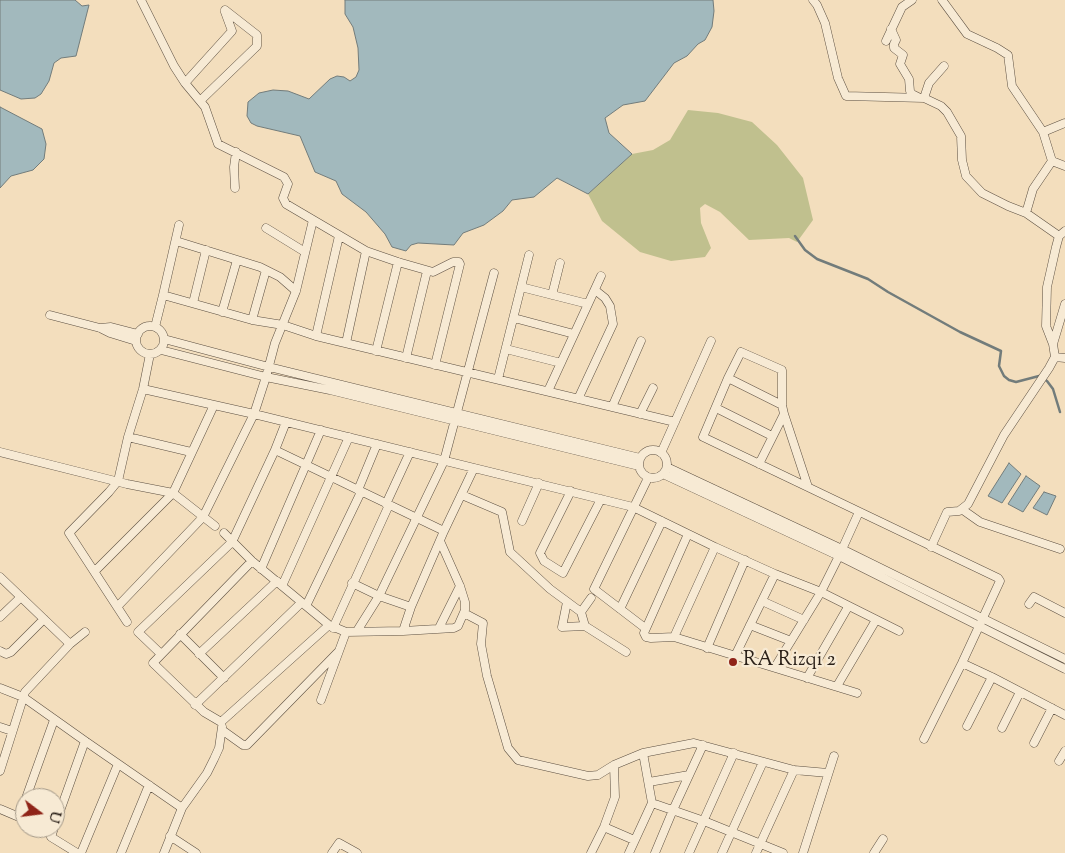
<!DOCTYPE html>
<html>
<head>
<meta charset="utf-8">
<style>
  body { margin:0 }
  #map { position:relative; width:1065px; height:853px; overflow:hidden; background:#f3debd; font-family:"Sorts Mill Goudy",serif }
  canvas { display:block }
  .north { position:absolute; left:15px; top:788px; width:50px; height:50px; box-sizing:border-box; background:#f7ead4; border:1px solid #a59a89; border-radius:50%; rotate:105deg; font-size:14px; font-weight:700; line-height:20px; text-align:center; color:#2b2119 }
  .north::after { content:''; display:block; margin:auto; width:18px; height:22px; background:#8f2418; clip-path:polygon(50% 0,100% 100%,50% 72%,0 100%) }
</style>
</head>
<body>
<div id="map">
<canvas width="1065" height="853"></canvas>
<div class="north">U</div>
</div>
<script>
const ctx = document.querySelector('canvas').getContext('2d');
ctx.lineJoin = 'round';
function fill(path, color) { ctx.fillStyle = color; ctx.fill(path, 'evenodd'); }
const poly = rows => new Path2D(rows.map(r => 'M' + r).join(''));
function strokePath(path, color, width, dash) { ctx.strokeStyle = color; ctx.lineWidth = width; ctx.lineCap = dash ? 'butt' : 'round'; ctx.setLineDash(dash || []); ctx.stroke(path); }
function label(font, color, halo, rows, align = 'center') {
  ctx.font = font + ' "Sorts Mill Goudy",serif'; ctx.lineWidth = 4.5; ctx.setLineDash([]); ctx.textBaseline = 'middle'; ctx.strokeStyle = halo; ctx.fillStyle = color; for (const [text, x, y, turn = 0] of rows) {
    ctx.save(); ctx.translate(x, y); ctx.rotate((+turn || 0) * Math.PI / 180); ctx.textAlign = isNaN(turn) ? turn : align; if (halo) ctx.strokeText(text, 0, 0); ctx.fillText(text, 0, 0); ctx.restore();
  }
}
const green = poly([
  [688,110,718,113,752,122,777,145,803,178,813,220,797,242,789,238,749,240,720,212,705,204,700,208,701,223,711,248,705,257,671,261,640,252,602,221,588,194,632,154,653,150,670,140]
]);
const water = poly([
  [0,0,75,0,82,6,89,5,76,56,61,58,54,63,49,81,41,94,35,98,21,99,0,90,0,0],
  [345,0,713,0,714,11,712,27,705,40,698,44,687,56,674,63,645,101,623,105,605,118,609,133,632,154,588,194,557,178,534,197,512,200,503,211,484,225,463,233,454,245,418,243,411,245,406,251,392,247,385,234,366,212,342,194,336,181,315,172,300,136,257,126,251,123,247,116,248,102,259,93,273,90,288,91,309,99,330,79,337,76,344,77,350,81,356,77,359,70,358,48,353,27,345,14,345,0],
  [0,107,42,129,46,144,44,159,33,170,11,176,0,188,0,107],
  [1009,463,1021,474,1002,503,988,496,1009,463],
  [1026,476,1040,486,1023,512,1008,504,1026,476],
  [1044,492,1056,496,1047,515,1033,508,1044,492]
]);
const stream = poly([
  [795,236,805,250,817,259,868,279,888,292,960,332,1001,351,999,366,1004,376,1009,380,1016,382,1039,376,1047,381,1053,389,1060,412]
]);
const minor = poly([
  [141,0,174,66,185,83,205,107,218,144,284,177,288,184,283,198,286,204,366,251,398,262,433,272,453,262,459,262,460,264,435,365],
  [813,0,817,5,825,23,838,78,846,96,924,98],
  [942,0,967,34,997,48,1008,55,1012,86,1043,132,1052,161,1065,166],
  [891,29,896,40,894,44,894,48,903,55,900,64,909,79,910,91,912,94,918,97],
  [886,41,902,7,912,0],
  [944,66,929,83,924,98,941,106,947,112,961,136,962,160,966,176,982,193,1008,206,1026,213,1059,236],
  [185,83,232,31,225,12],
  [201,100,257,46,257,35,225,10],
  [1043,132,1065,123],
  [235,188,234,167,236,152],
  [1026,213,1033,189,1052,161],
  [266,228,305,252],
  [176,241,260,267,280,277,296,291],
  [521,287,588,304],
  [163,295,179,225],
  [552,295,560,263],
  [193,303,206,250],
  [222,312,237,260],
  [50,315,100,328,110,333,136,341],
  [514,318,574,334],
  [252,320,266,270],
  '136 340a14 14 0 1 1 28 0a14 14 0 1 1-28 0Z',
  [155,327,163,295,252,320,283,325,316,336,675,422],
  [100,328,111,327,138,334],
  [316,336,339,236],
  [164,339,269,367,640,458],
  [346,343,366,251],
  [1053,344,1065,304],
  [506,349,561,363],
  [161,350,266,377,330,390,639,466],
  [376,351,398,262],
  [1055,357,1065,358],
  [406,358,427,271],
  [728,378,782,405],
  [498,379,529,255],
  [143,389,254,414,633,507,715,547,775,574,821,592,899,631],
  [548,391,601,276],
  [578,399,613,324,610,306,605,298,595,290],
  [612,407,641,341],
  [716,408,772,436],
  [640,414,653,388],
  [128,437,191,452],
  '639 464a14 14 0 1 1 28 0a14 14 0 1 1-28 0Z',
  [275,450,444,531],
  [0,452,127,484,173,493,215,526],
  [661,453,711,341],
  [759,464,784,414],
  [667,467,842,549,1065,659],
  [663,474,839,556,1065,669],
  [808,487,784,414,782,405,782,370,741,352,728,378,703,437,998,578,1000,581,962,663,924,739],
  [358,490,377,444],
  [571,491,540,553,544,561,563,573,601,499],
  [462,495,502,512,510,552,550,589,581,612,585,626,626,652],
  [386,504,410,452],
  [963,510,980,522,1060,549],
  [522,521,539,483],
  [224,533,252,561,329,625,346,632,403,631,454,628,458,626,465,610,465,602,460,586,440,541],
  [715,547,674,637,857,693],
  [931,547,947,512,959,511,968,504,1004,435,1049,368,1055,357,1053,344,1046,326,1047,287,1056,247,1059,236,1065,231],
  [252,561,153,663,204,712,221,722,329,625],
  [261,569,321,430],
  [95,571,173,493,214,405],
  [0,577,70,644],
  [352,583,379,596,444,461,494,273],
  [282,586,349,437],
  [762,601,804,620],
  [567,602,562,627,585,626],
  [1029,604,1034,597,1065,613],
  [118,606,203,517,254,414,266,377,275,343,296,291,313,220],
  [306,606,361,492],
  [620,609,662,521],
  [581,612,591,598],
  [464,613,483,623,481,644,487,676,508,748,518,760,588,776,598,775,614,765,643,753,694,743,794,770,828,773],
  [0,617,21,597],
  [127,622,69,533,109,492,118,481,128,437,143,389,150,354],
  [750,625,791,641],
  [333,628,389,505],
  [439,628,460,586],
  [645,628,594,589,648,478],
  [357,631,379,596,411,607],
  [403,631,411,607,444,531,474,468],
  [180,634,224,678],
  [674,637,651,638,646,637,644,633,688,534],
  [707,648,745,560],
  [0,651,6,654,11,652,44,619],
  [161,654,138,632,232,542,275,450,286,422],
  [199,654,277,581],
  [735,656,775,574],
  [962,663,992,677,1065,715],
  [775,667,821,592,839,556,859,512],
  [807,678,848,607],
  [837,686,876,620],
  [0,688,23,697,85,741,182,808],
  [321,700,346,632],
  [195,705,301,603],
  [967,726,992,677],
  [0,727,12,731],
  [1002,728,1020,692],
  [222,730,243,745,247,745,338,652],
  [1034,743,1052,708],
  [643,753,652,803,704,821,783,853],
  [1059,761,1065,751],
  [0,771,25,692,70,644,85,632],
  [649,782,689,775],
  [26,798,54,720],
  [0,809,19,817,25,801],
  [55,825,85,741],
  [604,827,634,840],
  [54,828,51,837,77,853],
  [170,836,196,853],
  [81,853,118,764],
  [121,853,149,785],
  [164,853,182,808,207,773,214,759,219,748,222,727],
  [332,853,339,843,357,853],
  [591,853,604,827,615,797,614,765],
  [629,853,652,803],
  [655,853,673,810,703,745],
  [689,853,734,753],
  [722,853,763,762],
  [756,853,794,770],
  [803,853,834,756],
  [874,853,883,839]
]);
const markers = [
  [733,662,5,"#8f2418"]
];
const poiNames = [
  ["RA Rizqi 2",743,662]
];
fill(green, '#c0c08e');
fill(water, '#a2b9bd');
strokePath(water, '#727c7b', 1);
strokePath(stream, '#727c7b', 2.5);
strokePath(minor, '#5d5042', 9);
strokePath(minor, '#f7ead4', 8);
for (const [x, y, r, color] of markers) { const dot = new Path2D(); dot.arc(x, y, r, 0, 2 * Math.PI); ctx.fillStyle = color; ctx.fill(dot); strokePath(dot, '#f7ead4', 2); }
label('20px', '#2b2119', '#f7ead4', poiNames, 'left');
</script>
</body>
</html>
